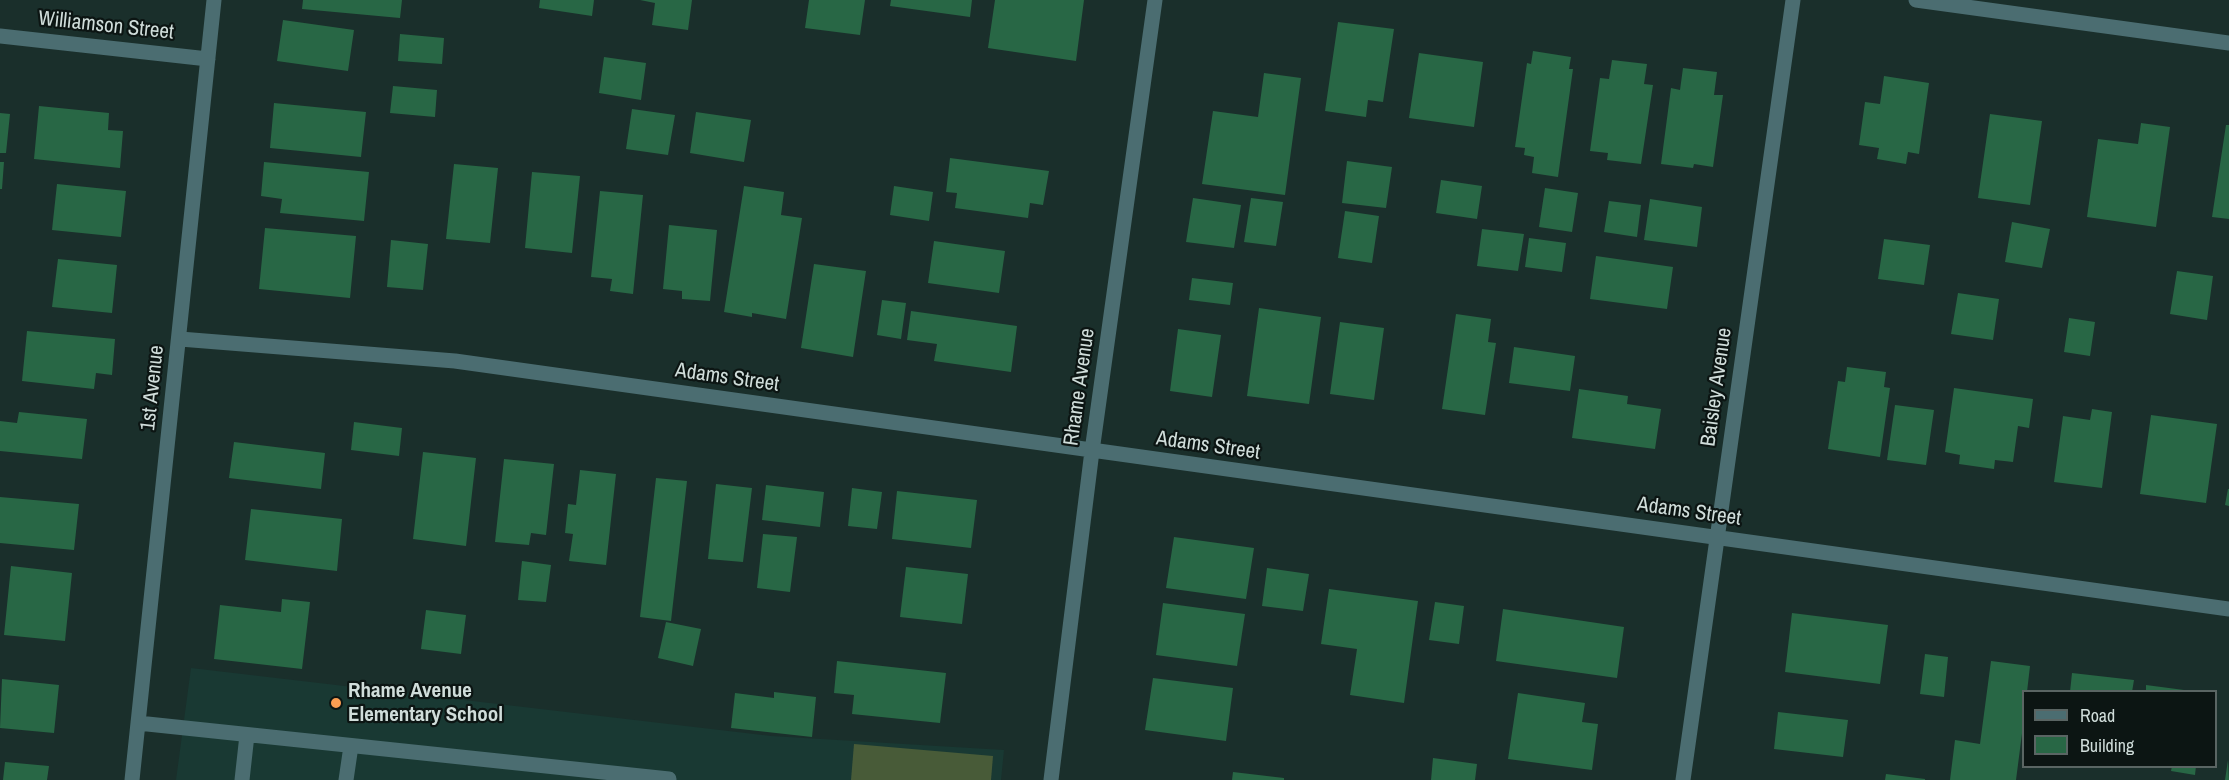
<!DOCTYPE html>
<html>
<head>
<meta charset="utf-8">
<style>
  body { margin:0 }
  #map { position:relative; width:2229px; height:780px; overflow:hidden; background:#1a2f2b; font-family:"Archivo Narrow",sans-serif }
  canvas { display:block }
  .legend { position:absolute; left:2022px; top:690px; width:195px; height:78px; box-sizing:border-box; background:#0c1513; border:2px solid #5a6563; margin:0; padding:8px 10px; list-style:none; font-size:18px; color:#d0ddda }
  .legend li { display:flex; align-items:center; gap:12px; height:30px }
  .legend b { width:30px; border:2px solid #5a6563 }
</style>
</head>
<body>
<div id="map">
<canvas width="2229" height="780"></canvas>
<ul class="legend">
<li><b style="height:8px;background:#4b6d71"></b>Road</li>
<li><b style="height:16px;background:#286745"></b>Building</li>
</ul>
</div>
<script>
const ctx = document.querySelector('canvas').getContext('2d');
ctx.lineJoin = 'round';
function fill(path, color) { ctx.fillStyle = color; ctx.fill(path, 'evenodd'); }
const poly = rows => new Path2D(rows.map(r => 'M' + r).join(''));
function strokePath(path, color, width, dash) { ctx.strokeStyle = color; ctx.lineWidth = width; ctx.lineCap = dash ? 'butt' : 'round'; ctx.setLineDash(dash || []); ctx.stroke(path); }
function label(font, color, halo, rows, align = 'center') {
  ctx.font = font + ' "Archivo Narrow",sans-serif'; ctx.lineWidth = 4.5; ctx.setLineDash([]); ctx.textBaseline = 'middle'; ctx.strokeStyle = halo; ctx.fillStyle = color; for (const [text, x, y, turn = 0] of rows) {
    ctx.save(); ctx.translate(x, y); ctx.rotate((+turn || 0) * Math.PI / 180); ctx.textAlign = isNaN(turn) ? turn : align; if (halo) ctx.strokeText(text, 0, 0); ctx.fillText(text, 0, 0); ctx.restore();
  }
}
const built = poly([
  [191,668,771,736,1004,750,1001,780,176,780]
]);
const green = poly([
  [854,744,993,756,991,780,851,780]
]);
const building = poly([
  [303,0,402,0,400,18,302,9],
  [540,0,594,0,592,16,539,8],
  [640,0,692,0,688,30,652,25,655,3],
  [809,0,865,0,860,35,805,28],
  [891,0,972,0,970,17,890,6],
  [995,0,1084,0,1076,61,988,48],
  [283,20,354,30,348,71,277,61],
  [1338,22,1394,29,1383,102,1368,100,1366,117,1325,111],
  [400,34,444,38,442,64,398,61],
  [1533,51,1571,57,1569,69,1573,69,1558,177,1532,173,1534,157,1524,155,1525,148,1515,147,1527,63,1531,64],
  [1419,53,1483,62,1474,127,1409,118],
  [604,57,646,63,641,100,599,93],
  [1612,60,1647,64,1644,84,1653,85,1641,164,1607,160,1608,153,1590,151,1600,78,1609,79],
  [1683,68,1717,72,1714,95,1723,95,1713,167,1694,164,1693,168,1661,164,1671,88,1680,90],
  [1264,73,1301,78,1285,195,1202,184,1213,111,1258,117],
  [1884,76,1929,83,1919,154,1908,152,1906,164,1877,159,1879,148,1859,145,1865,102,1880,104],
  [393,86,437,90,435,117,390,113],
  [274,103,366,112,361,157,270,148],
  [39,106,109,113,108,130,123,131,120,168,34,159],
  [632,109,675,115,668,155,626,149],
  [696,112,751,120,744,162,690,153],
  [0,113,10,114,6,153,0,153],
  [1990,114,2042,121,2030,205,1978,198],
  [2141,123,2170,127,2156,227,2087,217,2098,139,2138,144],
  [2226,125,2229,125,2229,219,2212,217],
  [950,158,1049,171,1043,205,1030,203,1028,218,955,208,957,193,946,192],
  [1347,161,1392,167,1386,208,1342,203],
  [0,162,4,162,2,189,0,189],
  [264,162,369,172,364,221,280,213,282,199,261,196],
  [454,164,498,168,490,243,446,239],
  [532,172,580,176,572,253,525,248],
  [1441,180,1482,186,1477,219,1436,213],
  [57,184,126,191,121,237,52,230],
  [744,186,784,192,781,215,802,218,786,319,752,313,752,317,724,312],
  [894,186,933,192,929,221,890,215],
  [1545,188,1578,193,1572,232,1539,227],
  [600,191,643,195,633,294,610,291,612,279,591,277],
  [1193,198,1241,205,1234,248,1186,242],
  [1251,198,1283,202,1276,246,1244,242],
  [1650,199,1702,207,1697,247,1644,240],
  [1609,201,1641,205,1637,237,1604,232],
  [1345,211,1379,216,1372,263,1338,258],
  [2012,222,2050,229,2042,268,2005,262],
  [669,225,717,230,710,301,682,299,682,291,663,289],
  [265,228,356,236,350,298,259,289],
  [1482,229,1524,234,1518,271,1477,266],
  [1529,238,1566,243,1562,272,1525,267],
  [1884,239,1930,245,1924,285,1878,279],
  [391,240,428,244,423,290,387,287],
  [934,241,1005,251,999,293,928,283],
  [1596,256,1673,267,1667,309,1590,299],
  [58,259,117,265,112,313,52,307],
  [814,264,866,271,853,357,801,348],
  [2177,271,2213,276,2207,320,2170,314],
  [1192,278,1233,283,1230,305,1189,300],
  [1958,293,1999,299,1993,340,1951,334],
  [882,300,906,303,901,339,877,335],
  [1259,308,1321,317,1309,404,1247,396],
  [911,311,1017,326,1011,372,934,361,937,344,907,340],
  [1456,314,1491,319,1488,342,1496,343,1485,415,1442,409],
  [2069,318,2095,322,2090,356,2064,352],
  [1340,322,1384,328,1374,400,1330,394],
  [1178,329,1221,335,1212,397,1170,391],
  [27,331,115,339,112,375,96,373,94,389,22,381],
  [1514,347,1575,356,1570,391,1509,383],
  [1847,367,1886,372,1884,387,1890,388,1880,457,1828,449,1838,381,1845,382],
  [1954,388,2033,399,2029,428,2018,426,2013,462,1995,460,1994,469,1959,464,1960,455,1945,452],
  [1579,389,1628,396,1627,404,1661,409,1655,449,1572,438],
  [1895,405,1934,410,1926,465,1887,460],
  [2092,409,2112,412,2102,488,2054,482,2063,416,2090,420],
  [19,412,87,419,82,459,0,451,0,421,17,423],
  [2151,415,2217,424,2206,503,2140,494],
  [354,422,402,428,399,456,351,450],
  [234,442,325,453,321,489,229,478],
  [423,452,476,458,466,546,413,539],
  [504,459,554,464,546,535,531,533,529,545,495,542],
  [580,470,616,474,606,565,569,561,573,534,565,533,568,504,576,505],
  [656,478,687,481,671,621,640,617],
  [716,484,752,488,743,562,708,559],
  [766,485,824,492,820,527,762,520],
  [852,488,882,492,877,529,848,526],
  [2228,489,2229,489,2229,506,2225,505],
  [897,491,977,500,971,548,892,539],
  [0,497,79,504,74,550,0,543],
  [251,509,342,519,337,571,245,560],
  [763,534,797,537,790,592,757,588],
  [1174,537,1254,548,1246,599,1166,588],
  [522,561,551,565,546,602,518,600],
  [11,566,72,573,65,641,4,635],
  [906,567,968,574,962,624,900,617],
  [1267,568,1309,574,1303,611,1262,606],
  [1329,589,1418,601,1404,703,1350,695,1357,649,1321,644],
  [282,599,310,602,302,669,214,659,220,605,281,612],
  [1435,602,1464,606,1459,644,1429,640],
  [1163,603,1245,614,1237,666,1156,655],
  [1503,609,1624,627,1617,678,1496,661],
  [426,610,466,615,461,654,421,649],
  [1792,613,1888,625,1880,684,1785,672],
  [666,622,701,629,693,666,658,658],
  [1925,654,1948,657,1944,697,1920,694],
  [837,661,946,673,940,723,852,714,854,695,834,693],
  [1991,661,2030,666,2027,692,2024,692,2024,718,2016,780,1950,780,1955,740,1980,744],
  [2072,673,2134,680,2132,692,2070,692],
  [1153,678,1233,688,1226,741,1145,730],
  [2,679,59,685,54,733,0,728],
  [2146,685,2184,690,2184,692,2146,692],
  [774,692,816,697,812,737,731,728,735,693,774,698],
  [1518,693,1585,703,1582,722,1598,724,1592,770,1508,759],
  [1778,712,1848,720,1843,757,1774,749],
  [1433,758,1477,764,1475,780,1431,780],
  [2228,760,2229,780,2225,780],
  [5,762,49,766,47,780,3,780],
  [2172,766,2196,766,2195,775,2171,771],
  [1233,772,1284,778,1284,780,1232,780],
  [1886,774,1925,779,1925,780,1885,780]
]);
const minor = poly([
  [1916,0,2229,43],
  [0,36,208,59],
  [180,339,455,361,2229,609],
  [138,723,669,779],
  [132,780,214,0],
  [242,780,247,735],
  [346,780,351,746],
  [1051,780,1092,451,1155,0],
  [1683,780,1793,0]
]);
const markers = [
  [336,703,6,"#fb9e52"]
];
const streetNames = [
  ["Williamson Street",106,26,6],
  ["Adams Street",727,378,8],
  ["Rhame Avenue",1080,387,-82],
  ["Baisley Avenue",1717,387,-82],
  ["1st Avenue",153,388,-84],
  ["Adams Street",1208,446,8],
  ["Adams Street",1689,512,8]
];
const poiNames = [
  ["Rhame Avenue",348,691],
  ["Elementary School",348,715]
];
fill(built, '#193933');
fill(green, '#485b38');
fill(building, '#286745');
strokePath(minor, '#4b6d71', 15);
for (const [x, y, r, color] of markers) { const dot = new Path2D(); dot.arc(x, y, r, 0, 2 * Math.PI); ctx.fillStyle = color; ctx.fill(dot); strokePath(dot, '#0c1513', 2); }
label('21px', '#d0ddda', '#0c1513', streetNames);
label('bold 21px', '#d0ddda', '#0c1513', poiNames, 'left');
</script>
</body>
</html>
